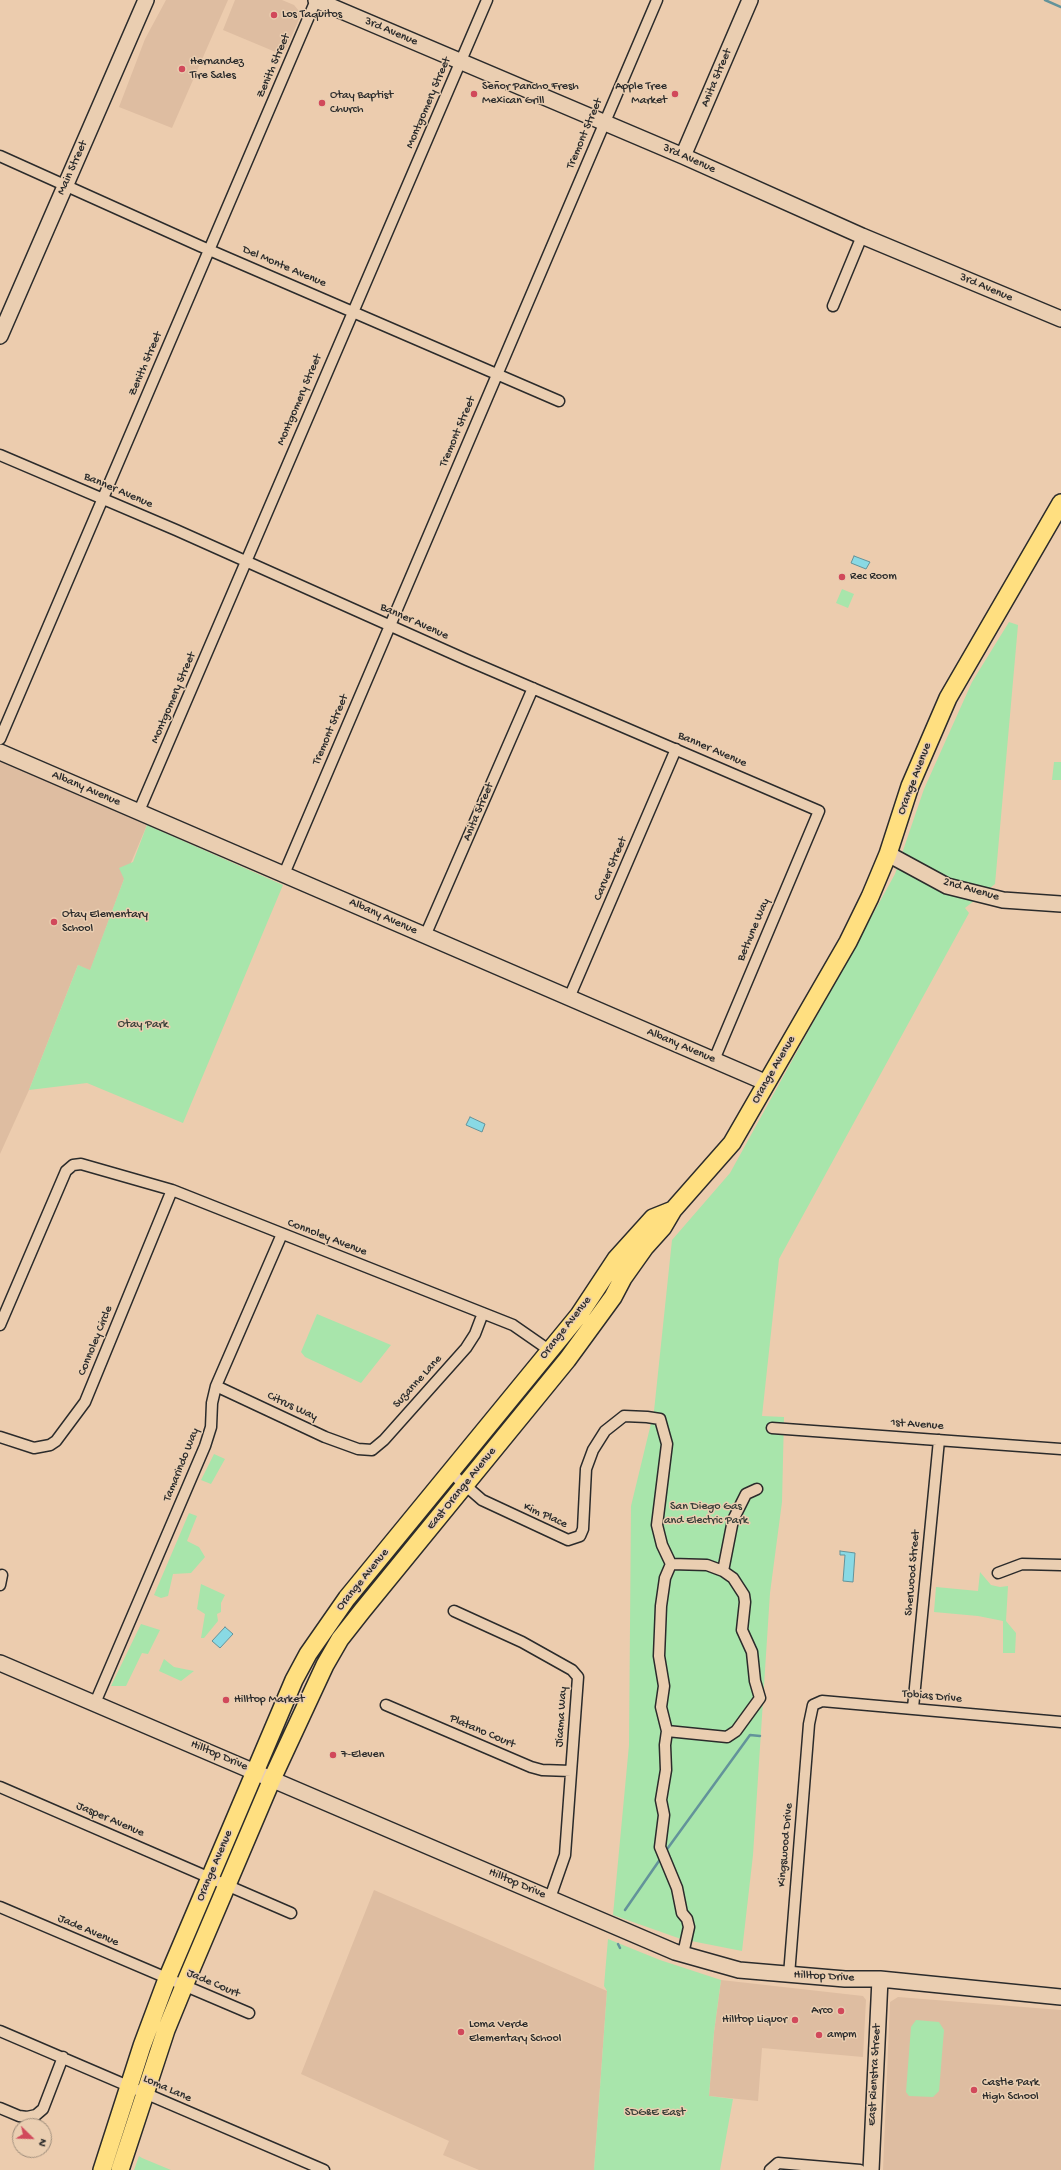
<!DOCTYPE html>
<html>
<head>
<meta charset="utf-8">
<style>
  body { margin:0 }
  #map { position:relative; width:1061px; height:2170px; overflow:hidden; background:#ecccae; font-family:"Gochi Hand",sans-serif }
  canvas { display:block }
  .north { position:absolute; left:12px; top:2118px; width:40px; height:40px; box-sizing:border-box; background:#eaceb1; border:1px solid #9e8d7b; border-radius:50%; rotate:113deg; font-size:11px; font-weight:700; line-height:16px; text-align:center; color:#2b2b2b }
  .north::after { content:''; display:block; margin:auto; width:14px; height:18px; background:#d1495b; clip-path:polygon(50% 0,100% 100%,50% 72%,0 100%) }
</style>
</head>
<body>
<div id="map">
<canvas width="1061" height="2170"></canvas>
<div class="north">N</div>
</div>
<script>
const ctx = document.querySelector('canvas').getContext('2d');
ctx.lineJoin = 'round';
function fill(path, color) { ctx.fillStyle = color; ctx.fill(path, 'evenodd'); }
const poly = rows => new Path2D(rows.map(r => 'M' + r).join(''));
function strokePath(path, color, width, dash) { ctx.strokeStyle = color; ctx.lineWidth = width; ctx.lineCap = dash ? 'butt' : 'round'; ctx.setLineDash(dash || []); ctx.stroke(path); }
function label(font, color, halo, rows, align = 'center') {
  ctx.font = font + ' "Gochi Hand",sans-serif'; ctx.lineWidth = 3; ctx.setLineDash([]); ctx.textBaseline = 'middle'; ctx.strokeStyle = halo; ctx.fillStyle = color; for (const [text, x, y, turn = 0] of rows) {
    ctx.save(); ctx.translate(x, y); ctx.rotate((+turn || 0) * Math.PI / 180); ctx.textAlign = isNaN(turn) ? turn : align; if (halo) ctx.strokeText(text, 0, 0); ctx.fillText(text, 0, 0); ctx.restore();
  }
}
const built = poly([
  [166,0,228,0,172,128,119,107,145,39],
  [235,0,282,0,294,5,299,11,300,17,285,51,278,53,223,30],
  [0,761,147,825,124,879,90,971,78,965,29,1090,0,1154],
  [374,1890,607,1991,594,2170,479,2170,443,2155,449,2141,301,2074],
  [721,1980,863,1996,866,2000,863,2057,762,2048,758,2101,709,2096,714,2032],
  [898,1997,1061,2010,1061,2170,883,2170,890,2002]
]);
const green = poly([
  [842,589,854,594,848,608,836,603],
  [1009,622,1018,625,995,884,965,908,969,913,779,1259,762,1416,784,1417,782,1502,770,1593,753,1855,742,1951,681,1939,613,1915,629,1745,631,1506,654,1411,672,1240,730,1173,895,874,924,789,972,682],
  [1054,762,1061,762,1061,780,1052,780],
  [147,825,283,885,183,1123,87,1083,29,1090,78,965,90,970,124,879,119,868,133,862],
  [317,1314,391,1345,361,1383,305,1357,301,1352],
  [214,1454,225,1459,211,1484,201,1480],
  [189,1513,197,1516,187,1541,199,1547,205,1557,191,1573,173,1574,168,1596,161,1598,154,1595],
  [980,1572,991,1585,1000,1587,1008,1586,1006,1621,1016,1633,1015,1653,1003,1653,1003,1621,978,1616,934,1612,936,1587,978,1591],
  [201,1584,225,1595,221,1603,221,1612,217,1614,218,1621,204,1638,201,1638,205,1614,197,1609],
  [141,1624,160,1630,148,1654,142,1653,126,1686,111,1686],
  [164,1659,174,1667,194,1671,181,1681,159,1671],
  [608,1939,660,1960,721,1980,714,2032,709,2096,733,2099,720,2170,594,2170,607,1991,604,1986],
  [916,2020,939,2022,944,2030,939,2091,933,2097,909,2096,906,2092,911,2027],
  [139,2156,142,2158,171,2170,134,2170]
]);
const water = poly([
  [854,556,870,562,866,569,851,563,854,556],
  [470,1117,485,1124,482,1132,466,1125,470,1117],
  [840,1551,855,1553,853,1582,843,1581,845,1555,840,1555,840,1551],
  [225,1627,233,1634,220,1648,212,1641,225,1627]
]);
const stream = poly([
  [1045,0,1061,7],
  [665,1852,750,1735,760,1736],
  [625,1910,661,1858],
  [618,1944,620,1948]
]);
const street = poly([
  [0,156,200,246,559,401],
  [833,306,862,236],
  [0,455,176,530,467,660,819,811,714,1060],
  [0,739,316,0],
  [139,811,487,0],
  [284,874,657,0],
  [425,936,533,688],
  [569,998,676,749],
  [0,1325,66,1171,73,1165,81,1164,172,1190,513,1325,549,1350],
  [216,1386,325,1437,358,1449,372,1450,384,1440,466,1348,475,1334,483,1313],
  [772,1428,1061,1449],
  [0,1437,34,1448,50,1445,56,1441,85,1402,172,1190],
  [450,1472,482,1500,568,1540,580,1536,583,1529,586,1469,593,1450,605,1431,624,1416,647,1417,660,1419,667,1444,657,1525,662,1545,671,1564],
  [998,1573,1022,1564,1061,1565],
  [0,1585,2,1575],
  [454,1611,522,1642,572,1670,578,1677,565,1855,550,1898],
  [95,1703,205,1446,211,1427,212,1403,216,1386,282,1234],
  [386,1705,531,1767,542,1770,571,1771],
  [913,1708,939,1440],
  [667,1731,661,1707,664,1686,659,1656,661,1606,665,1578,671,1564,707,1565,723,1571],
  [0,1787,291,1913],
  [0,1907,249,2013],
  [683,1954,689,1927,687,1919,682,1913,677,1888,660,1847,664,1815,661,1800,666,1770,665,1745,667,1731,727,1737,736,1731,760,1698,755,1681,752,1652,742,1630,745,1602,744,1595,733,1578,723,1571,733,1520,746,1494,757,1489],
  [789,1975,809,1724,813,1705,822,1701,1061,1722],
  [0,2031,324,2170],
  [0,2108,19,2116,27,2117,36,2115,43,2109,63,2057],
  [770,2170,778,2163,860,2170]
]);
const secondary = poly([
  [316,0,683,156,862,236,1061,319],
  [683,156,750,0],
  [0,336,146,0],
  [0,752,767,1083],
  [888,854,947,886,1003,900,1061,904],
  [0,1663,675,1952,739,1970,845,1979,880,1979,1061,1997],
  [871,2170,880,1979]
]);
const primary = poly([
  [102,2170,142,2046,167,1979,294,1680,308,1654,347,1598,579,1315,616,1259,653,1218,673,1210,732,1143,848,942,870,897,888,854,910,786,948,698,1061,503],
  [120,2170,166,2030,184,1986,272,1779,325,1665,340,1639,362,1611,567,1360,613,1297,623,1278,645,1247,663,1227,673,1210]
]);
const markers = [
  [274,15,4,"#d1495b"],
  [182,69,4,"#d1495b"],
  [474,94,4,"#d1495b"],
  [675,94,4,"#d1495b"],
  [322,103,4,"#d1495b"],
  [842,577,4,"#d1495b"],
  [54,922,4,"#d1495b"],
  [226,1700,4,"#d1495b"],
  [333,1755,4,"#d1495b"],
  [841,2011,4,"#d1495b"],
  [795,2020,4,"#d1495b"],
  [461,2032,4,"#d1495b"],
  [819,2035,4,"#d1495b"],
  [974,2090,4,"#d1495b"]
];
const poiNames = [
  ["Los Taquitos",282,15],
  ["Hernandez",190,62],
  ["Tire Sales",190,76],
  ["Señor Pancho Fresh",482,87],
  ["Mexican Grill",482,101],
  ["Apple Tree",667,87,"right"],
  ["Market",667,101,"right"],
  ["Otay Baptist",330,96],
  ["Church",330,110],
  ["Rec Room",850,577],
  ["Otay Elementary",62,915],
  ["School",62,929],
  ["Hilltop Market",234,1700],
  ["7-Eleven",341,1755],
  ["Arco",833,2011,"right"],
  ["Hilltop Liquor",787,2020,"right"],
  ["Loma Verde",469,2025],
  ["Elementary School",469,2039],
  ["ampm",827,2035],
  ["Castle Park",982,2083],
  ["High School",982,2097]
];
const streetNames = [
  ["3rd Avenue",391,32,23],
  ["Zenith Street",274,66,-67],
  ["Anita Street",717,78,-67],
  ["Montgomery Street",429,103,-67],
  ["Tremont Street",585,134,-67],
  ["3rd Avenue",689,159,24],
  ["Main Street",73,168,-66],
  ["Del Monte Avenue",284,267,23],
  ["3rd Avenue",986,288,23],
  ["Zenith Street",146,364,-67],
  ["Montgomery Street",300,400,-67],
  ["Tremont Street",458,432,-67],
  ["Banner Avenue",118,491,23],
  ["Banner Avenue",414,622,24],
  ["Montgomery Street",174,698,-67],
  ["Tremont Street",331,730,-67],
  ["Banner Avenue",712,750,23],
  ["Orange Avenue",915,779,-69],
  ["Albany Avenue",86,789,23],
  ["Anita Street",479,812,-67],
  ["Carver Street",611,869,-67],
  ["2nd Avenue",971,890,16],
  ["Albany Avenue",383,917,24],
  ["Bethune Way",754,930,-67],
  ["Albany Avenue",681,1046,23],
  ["Orange Avenue",774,1070,-60],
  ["Connoley Avenue",327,1238,21],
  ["Orange Avenue",566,1328,-52],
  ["Connoley Circle",96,1341,-68],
  ["Suzanne Lane",418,1382,-48],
  ["Citrus Way",292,1407,25],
  ["1st Avenue",917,1425,4],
  ["Tamarindo Way",182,1465,-68],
  ["East Orange Avenue",462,1489,-51],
  ["Kim Place",545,1516,24],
  ["Sherwood Street",913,1573,-85],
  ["Orange Avenue",363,1580,-51],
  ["Tobias Drive",932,1697,5],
  ["Jicama Way",562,1717,-86],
  ["Platano Court",482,1732,23],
  ["Hilltop Drive",219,1756,23],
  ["Jasper Avenue",110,1820,23],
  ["Kingswood Drive",786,1845,-85],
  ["Orange Avenue",215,1866,-67],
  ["Hilltop Drive",517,1884,23],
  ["Jade Avenue",88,1931,23],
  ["Hilltop Drive",824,1977,3],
  ["Jade Court",213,1984,23],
  ["East Rienstra Street",875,2075,-87],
  ["Loma Lane",167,2089,24]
];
const parkNames = [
  ["Otay Park",143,1025],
  ["San Diego Gas",706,1507],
  ["and Electric Park",706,1521],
  ["SDG&E East",655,2113]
];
fill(built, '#debda1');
fill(green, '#a8e5ab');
fill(water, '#89d9e4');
strokePath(water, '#63939a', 1);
strokePath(stream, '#63939a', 2.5);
strokePath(street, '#2b2b2b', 13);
strokePath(secondary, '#2b2b2b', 18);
strokePath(primary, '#2b2b2b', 20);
strokePath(street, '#eaceb1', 10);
strokePath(secondary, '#eaceb1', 15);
strokePath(primary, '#ffdf80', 17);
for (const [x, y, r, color] of markers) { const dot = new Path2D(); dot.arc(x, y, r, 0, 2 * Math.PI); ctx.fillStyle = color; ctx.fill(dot); strokePath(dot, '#eaceb1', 1.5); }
label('12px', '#2b2b2b', '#eaceb1', poiNames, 'left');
label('12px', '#2b2b2b', '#eaceb1', streetNames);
label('12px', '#383e38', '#eaceb1', parkNames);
</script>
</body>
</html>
